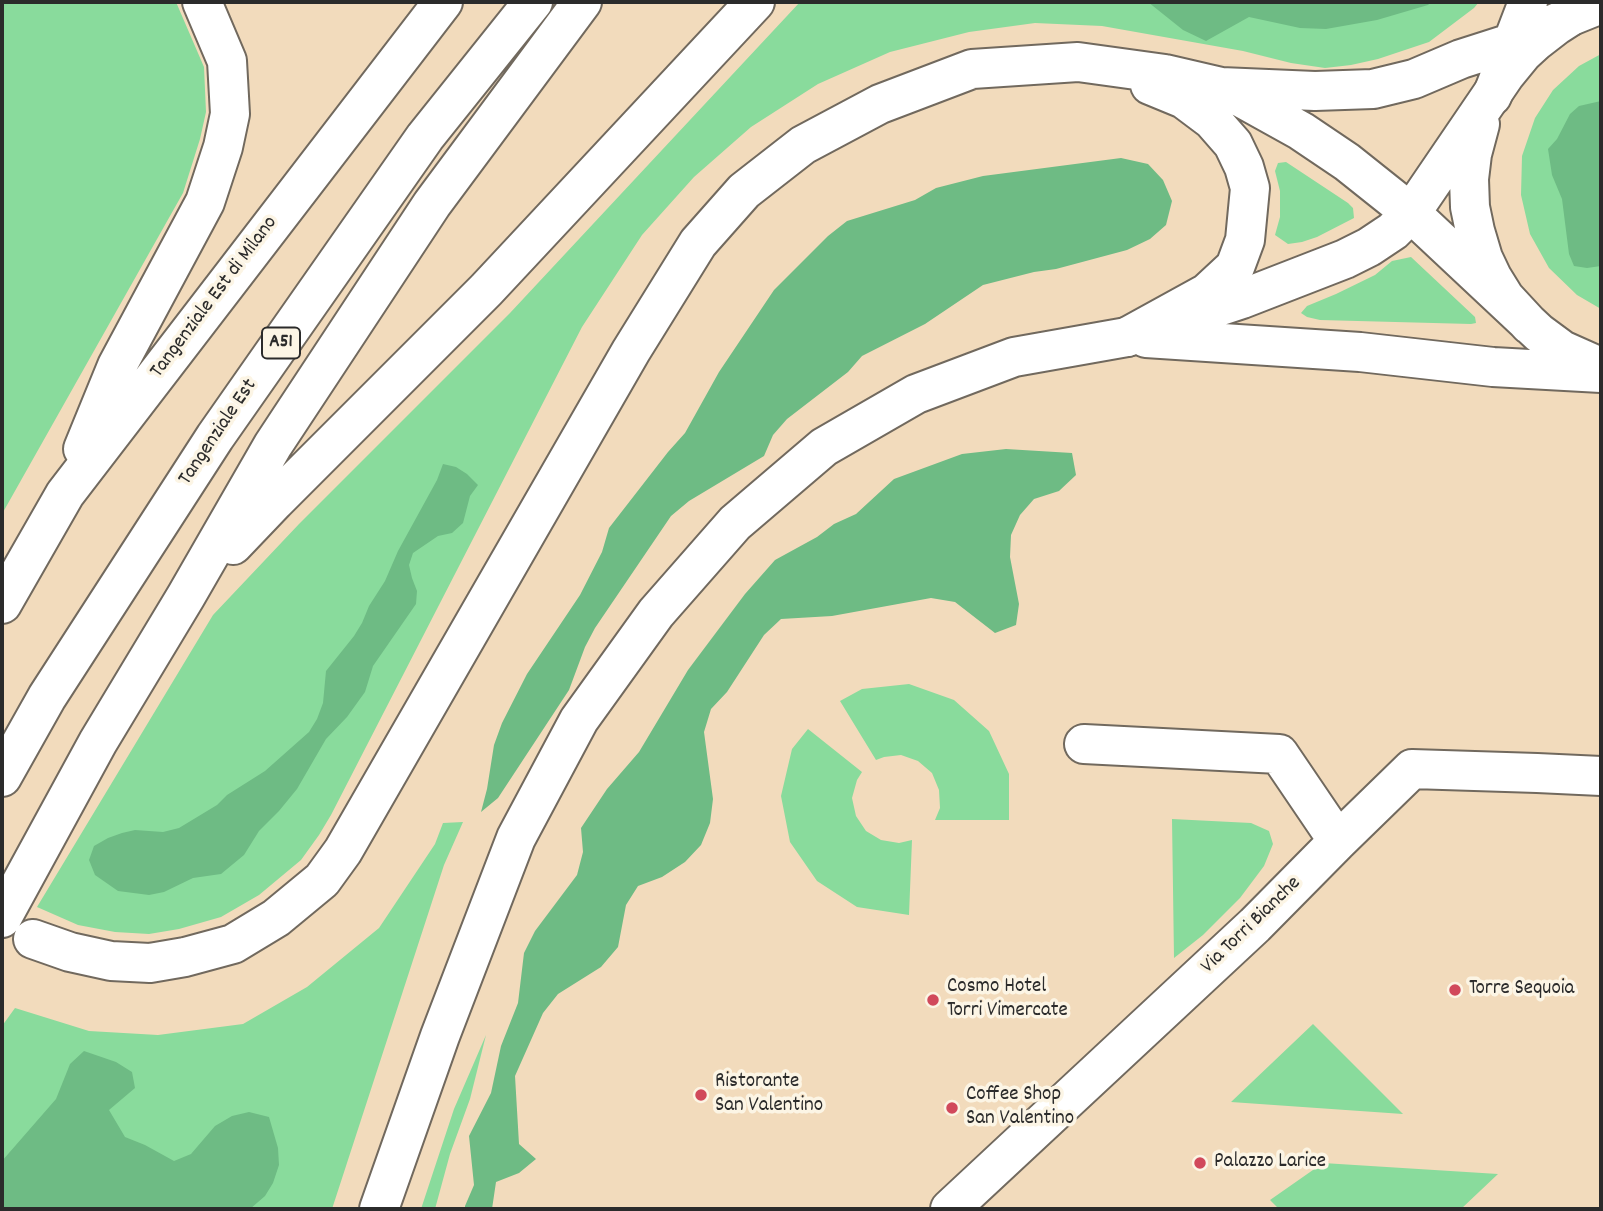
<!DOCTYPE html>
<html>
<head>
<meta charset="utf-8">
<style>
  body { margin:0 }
  #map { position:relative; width:1603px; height:1211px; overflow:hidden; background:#f2dbbc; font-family:Dekko,sans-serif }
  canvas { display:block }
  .frame { position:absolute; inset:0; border:4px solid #2b2b2b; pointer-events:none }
</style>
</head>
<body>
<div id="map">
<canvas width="1603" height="1211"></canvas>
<div class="frame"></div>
</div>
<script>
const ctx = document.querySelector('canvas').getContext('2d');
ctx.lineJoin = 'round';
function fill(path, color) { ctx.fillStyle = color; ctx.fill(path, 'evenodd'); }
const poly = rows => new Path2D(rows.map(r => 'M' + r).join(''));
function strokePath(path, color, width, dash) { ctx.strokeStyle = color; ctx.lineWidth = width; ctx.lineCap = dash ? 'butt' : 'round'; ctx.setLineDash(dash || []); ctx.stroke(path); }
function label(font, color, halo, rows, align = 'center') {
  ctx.font = font + ' Dekko,sans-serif'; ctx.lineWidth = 7; ctx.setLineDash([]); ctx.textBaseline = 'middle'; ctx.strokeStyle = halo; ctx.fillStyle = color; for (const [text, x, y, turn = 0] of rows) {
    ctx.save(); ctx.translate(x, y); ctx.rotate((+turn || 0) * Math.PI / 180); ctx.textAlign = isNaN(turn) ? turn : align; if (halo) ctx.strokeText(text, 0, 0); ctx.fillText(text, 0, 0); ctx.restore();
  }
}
const green = poly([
  [2,2,176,2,204,67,206,112,200,139,183,193,2,514],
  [800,2,1479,2,1474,8,1429,42,1378,59,1351,65,1325,68,1291,63,1243,51,1102,26,1035,23,969,32,890,52,818,84,751,127,694,177,642,235,582,327,331,815,319,835,301,860,259,895,221,917,179,929,149,934,115,932,78,925,37,907,213,615,299,524,510,313],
  [1601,54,1601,309,1577,295,1549,268,1530,234,1521,195,1522,156,1535,118,1553,90,1579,66],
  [1286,162,1348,203,1353,208,1354,218,1317,237,1302,242,1288,244,1275,235,1280,217,1280,191,1275,171,1278,163],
  [1411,257,1475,317,1476,323,1471,324,1320,320,1307,317,1301,313,1307,306,1336,294,1375,275,1392,261],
  [909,684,954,700,989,731,1009,774,1009,820,935,820,940,808,939,790,932,773,918,761,901,755,884,757,876,760,840,701,862,689],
  [808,729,862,772,857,780,852,798,856,816,866,831,881,840,899,843,912,840,909,915,857,907,817,881,790,842,781,796,792,749],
  [1172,819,1251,823,1269,831,1273,844,1264,866,1240,898,1203,935,1174,958],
  [463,822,444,865,332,1209,2,1209,2,1026,15,1008,89,1031,158,1035,243,1024,307,987,379,928,435,844,443,823],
  [1313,1024,1403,1114,1231,1102],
  [486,1035,470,1099,450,1154,435,1209,421,1209,454,1109],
  [1323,1163,1498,1174,1461,1209,1279,1209,1270,1200]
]);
const forest = poly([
  [1148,2,1431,2,1428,5,1377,20,1326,29,1300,28,1249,17,1206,41,1183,30],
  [1601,101,1601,266,1587,268,1574,266,1569,254,1562,199,1552,175,1548,149,1557,139,1570,114,1579,106],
  [1121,158,1148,164,1163,180,1172,201,1166,225,1150,239,1127,250,1056,269,1034,272,983,285,925,324,862,356,848,372,787,419,773,435,764,456,689,501,671,516,595,628,585,647,569,690,498,798,481,812,487,789,494,745,502,723,527,674,580,595,602,552,609,528,668,452,685,433,719,372,774,290,828,236,847,221,915,200,936,188,983,176],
  [1006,449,1072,453,1076,475,1059,491,1034,499,1020,515,1011,535,1010,557,1019,604,1016,625,995,633,955,602,931,598,832,616,781,619,764,635,727,692,711,709,704,732,713,799,710,823,701,845,685,862,662,877,638,886,626,905,618,947,601,967,558,994,543,1013,515,1076,519,1144,536,1159,519,1173,496,1182,492,1209,465,1209,465,1206,474,1185,469,1136,491,1093,501,1046,518,1003,524,953,535,931,577,875,583,852,581,828,607,789,639,752,688,670,745,594,775,560,817,537,834,524,856,514,894,479,962,454],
  [443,464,456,467,467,474,478,485,470,496,463,523,452,533,438,536,413,553,409,565,412,578,417,591,416,604,373,666,365,692,347,717,326,739,297,789,279,811,259,831,244,855,221,874,193,878,164,892,149,895,118,891,95,875,89,860,94,846,108,838,122,833,135,830,163,832,179,828,217,805,227,795,265,771,309,732,317,719,323,703,326,671,354,636,362,623,369,606,385,581,398,551,437,480],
  [84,1051,116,1062,132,1072,135,1088,109,1110,125,1137,145,1145,174,1161,191,1154,215,1126,232,1116,249,1112,269,1117,278,1148,279,1165,273,1183,265,1196,250,1209,2,1209,2,1161,56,1099,70,1064]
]);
const minor = poly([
  [1480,124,1472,154,1469,179,1470,207,1475,231,1483,258,1492,277,1505,298,1530,325],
  [1411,213,1539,333,1562,350,1600,367],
  [1146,338,1360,352,1493,367,1601,373],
  [1084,744,1279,754,1338,841],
  [379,1209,440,1036,516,838,579,720,656,613,735,523,824,447,916,394,1014,357,1127,337,1242,299,1345,259,1369,247,1393,231,1411,213,1505,75,1523,53,1535,42,1557,25,1571,16,1601,4],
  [950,1209,1255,925,1338,841,1412,769,1537,773,1601,776]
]);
const highway = poly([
  [1229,91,1301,131,1347,162,1411,213],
  [1492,96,1528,2],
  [1127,337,1207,293,1235,267,1245,240,1250,188,1244,167,1233,144,1212,120,1184,99,1150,85],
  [83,449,117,366,205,202,223,147,230,114,227,61,202,2],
  [233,545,275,501,486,290,755,2],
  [2,604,65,494,443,2],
  [2,777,47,697,215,437,425,137,533,2],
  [2,918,98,742,186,596,273,445,432,204,582,2],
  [33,939,70,952,111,961,150,963,185,957,233,944,276,918,322,880,343,851,631,351,698,243,744,191,803,145,880,104,972,69,1078,62,1165,74,1221,87,1315,91,1373,89,1414,79,1461,59,1511,43,1571,16]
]);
const markers = [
  [1455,990,7,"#d1495b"],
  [933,1000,7,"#d1495b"],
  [701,1095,7,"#d1495b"],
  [952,1108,7,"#d1495b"],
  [1200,1163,7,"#d1495b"]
];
const shields = [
  [281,343,38]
];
const shieldNames = [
  ["A51",281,343]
];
const streetNames = [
  ["Tangenziale Est di Milano",215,298,-53],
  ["Tangenziale Est",219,433,-56],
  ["Via Torri Bianche",1252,926,-44]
];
const poiNames = [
  ["Cosmo Hotel",947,988],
  ["Torri Vimercate",947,1012],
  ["Torre Sequoia",1469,990],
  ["Ristorante",715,1083],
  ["San Valentino",715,1107],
  ["Coffee Shop",966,1096],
  ["San Valentino",966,1120],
  ["Palazzo Larice",1214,1163]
];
fill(green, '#89db9c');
fill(forest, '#6ebb84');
strokePath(minor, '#71695e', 42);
strokePath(highway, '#71695e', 42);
strokePath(minor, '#fff', 38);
strokePath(highway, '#fff', 38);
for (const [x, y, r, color] of markers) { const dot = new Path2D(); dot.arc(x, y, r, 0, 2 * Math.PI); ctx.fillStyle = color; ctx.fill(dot); strokePath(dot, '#fcf5e5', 2.5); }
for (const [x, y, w] of shields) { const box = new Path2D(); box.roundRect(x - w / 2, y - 15.5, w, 31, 5); ctx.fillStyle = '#fcf5e5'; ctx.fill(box); strokePath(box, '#2b2b2b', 2); }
label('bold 19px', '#2b2b2b', null, shieldNames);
label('21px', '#2b2b2b', '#fcf5e5', streetNames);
label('21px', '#2b2b2b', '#fcf5e5', poiNames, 'left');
</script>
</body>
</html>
